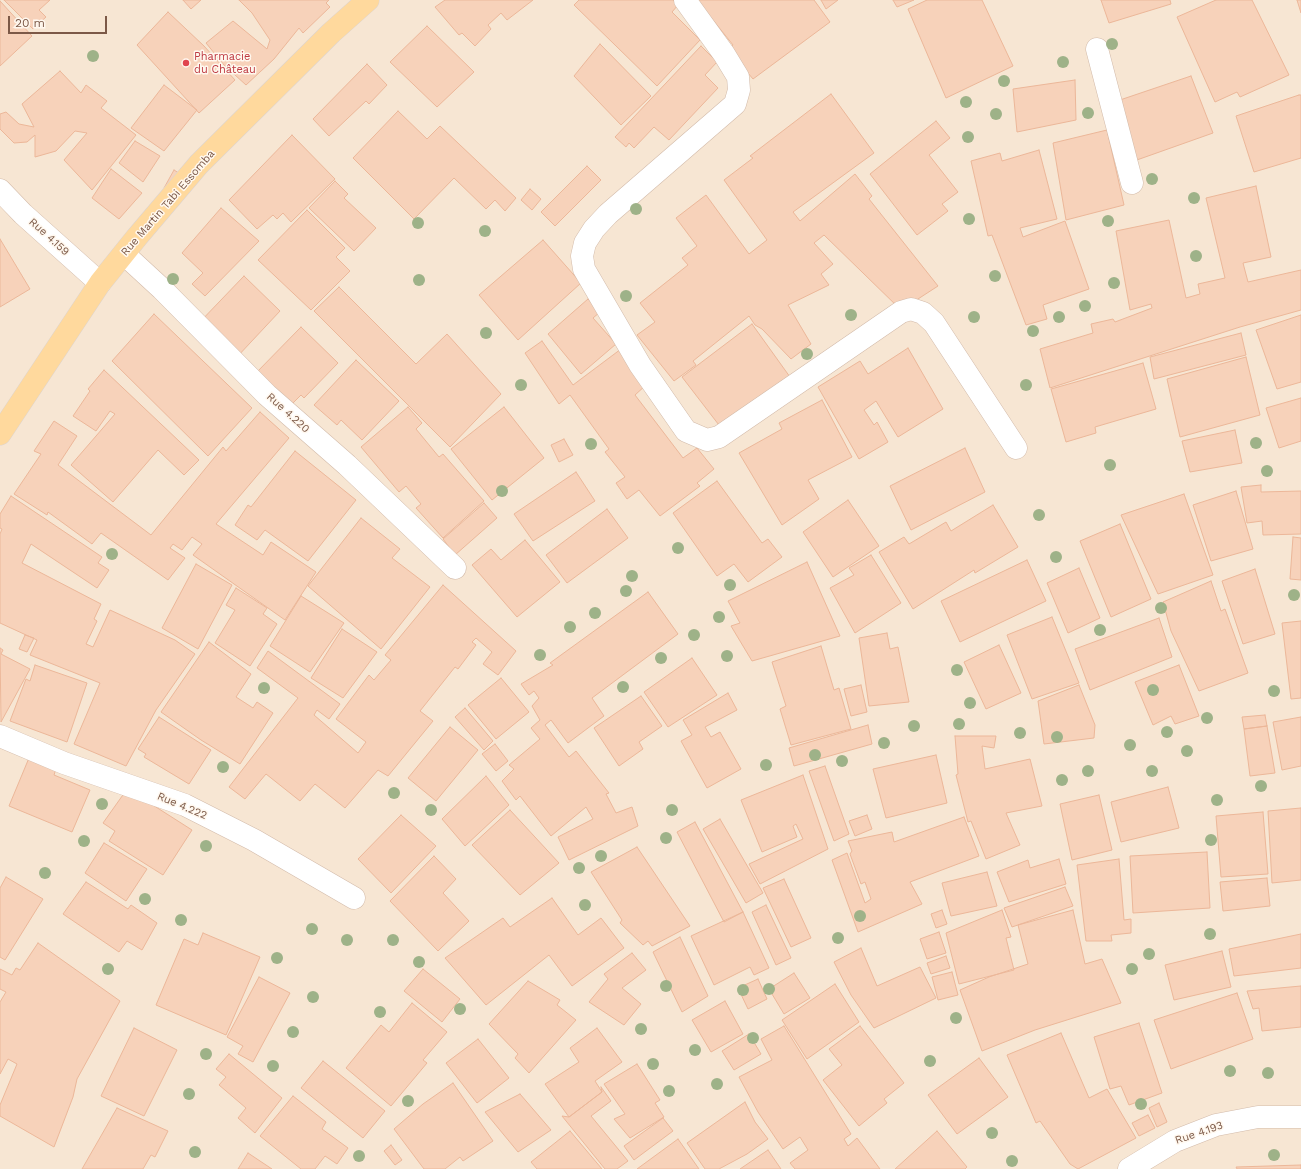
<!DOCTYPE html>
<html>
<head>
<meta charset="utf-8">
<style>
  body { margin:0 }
  #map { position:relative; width:1301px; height:1169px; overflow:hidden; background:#fff5e6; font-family:"Work Sans",sans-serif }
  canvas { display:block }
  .scale { position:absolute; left:8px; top:16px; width:99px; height:18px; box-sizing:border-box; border:2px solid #7c5947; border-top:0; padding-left:5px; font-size:12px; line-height:14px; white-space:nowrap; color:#7c5947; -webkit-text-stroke:3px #fff8ef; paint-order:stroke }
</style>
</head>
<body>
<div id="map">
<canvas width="1301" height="1169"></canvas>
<div class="scale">20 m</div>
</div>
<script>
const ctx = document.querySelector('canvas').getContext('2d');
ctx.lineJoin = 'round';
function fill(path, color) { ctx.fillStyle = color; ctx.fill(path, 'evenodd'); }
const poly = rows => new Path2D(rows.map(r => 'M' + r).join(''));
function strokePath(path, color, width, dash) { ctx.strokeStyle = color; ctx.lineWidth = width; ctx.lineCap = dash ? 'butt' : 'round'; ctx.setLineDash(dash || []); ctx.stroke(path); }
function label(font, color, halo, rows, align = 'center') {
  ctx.font = font + ' "Work Sans",sans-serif'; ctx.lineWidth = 3; ctx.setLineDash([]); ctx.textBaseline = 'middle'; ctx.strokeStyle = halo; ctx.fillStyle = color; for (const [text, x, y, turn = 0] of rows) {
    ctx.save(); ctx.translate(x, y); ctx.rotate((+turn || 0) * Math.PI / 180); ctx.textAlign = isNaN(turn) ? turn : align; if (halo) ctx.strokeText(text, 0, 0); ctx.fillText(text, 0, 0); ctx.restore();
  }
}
const residential = poly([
  [0,0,1301,0,1301,1169,0,1169]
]);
const building = poly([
  [4,0,50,0,39,10,46,17,33,29,4,0],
  [183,0,201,0,191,9,183,0],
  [239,0,329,0,326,3,330,7,303,33,299,28,274,59,246,85,224,65,206,43,233,21,267,49,270,40,252,13,239,0],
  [445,0,533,0,507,20,501,13,488,25,491,29,475,46,462,33,459,35,435,7,445,0],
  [579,0,673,0,678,5,672,12,700,40,657,86,574,5,579,0],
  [697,0,814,0,830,22,753,79,728,49,733,45,697,0],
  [821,0,838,0,826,9,821,0],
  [893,0,914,0,897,7,893,0],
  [927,0,982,0,1013,66,946,98,908,9,927,0],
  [1101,0,1170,0,1171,4,1109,23,1101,0],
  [1216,0,1252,0,1289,75,1240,97,1237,92,1215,102,1177,17,1216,0],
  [1297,0,1301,0,1301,13,1297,0],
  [0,1,32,36,0,66,0,1],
  [168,12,204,46,235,80,199,113,137,45,168,12],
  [427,26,474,72,437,107,390,62,427,26],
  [600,44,651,96,621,125,574,76,600,44],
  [701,46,717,62,705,75,718,88,669,140,654,127,634,148,629,143,626,147,615,137,701,46],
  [367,64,387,85,369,104,366,101,329,136,313,119,367,64],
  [60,71,81,93,86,85,107,101,101,108,136,135,92,190,64,160,87,133,75,131,56,151,35,157,35,135,27,142,14,143,0,129,0,114,6,112,19,124,34,127,22,104,60,71],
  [1191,76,1213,133,1134,161,1114,102,1191,76],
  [1075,80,1076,120,1017,132,1013,89,1075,80],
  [164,85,197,110,164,151,131,128,164,85],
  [831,94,874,153,793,212,800,221,855,174,872,196,869,199,938,286,901,310,824,235,814,243,833,264,821,274,829,285,788,305,811,344,791,359,762,329,755,325,749,316,693,361,696,365,674,381,637,335,655,322,640,303,688,265,682,258,697,246,676,218,706,195,749,254,767,240,724,180,753,158,750,156,831,94],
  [1299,95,1301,95,1301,158,1254,172,1236,116,1299,95],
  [398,111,427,139,440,126,516,198,505,211,495,200,486,209,454,178,414,219,353,158,398,111],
  [936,121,950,138,929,155,958,192,942,204,948,211,917,235,870,174,936,121],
  [1107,130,1124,205,1066,220,1053,143,1107,130],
  [292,135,335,179,291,222,283,213,277,219,273,215,257,229,229,200,292,135],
  [135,141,160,156,143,182,119,163,135,141],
  [1039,150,1057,219,1020,228,1023,237,1065,221,1089,289,1043,305,1047,319,1026,325,992,235,988,236,971,161,1000,153,1002,161,1039,150],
  [587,166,601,180,555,226,541,212,587,166],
  [111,169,142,193,119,219,92,198,111,169],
  [174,170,182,175,172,193,164,188,174,170],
  [335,181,348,194,344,198,376,228,354,251,309,208,335,181],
  [1256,186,1271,257,1243,263,1248,282,1301,270,1301,310,1240,327,1050,388,1040,349,1093,333,1091,324,1113,319,1115,322,1152,308,1151,304,1130,310,1116,231,1169,220,1186,298,1200,294,1198,284,1225,278,1206,198,1256,186],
  [530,189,541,199,532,210,521,200,530,189],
  [221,208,259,241,205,296,192,284,203,273,182,253,221,208],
  [307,210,345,248,336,257,350,271,311,310,258,260,307,210],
  [0,239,30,289,0,307,0,239],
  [543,240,581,283,518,340,479,295,543,240],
  [244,276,280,311,236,358,197,325,244,276],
  [339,287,416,364,447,334,501,394,450,447,314,311,339,287],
  [588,299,600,312,593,318,616,344,581,374,548,334,588,299],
  [154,314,252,408,208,456,112,361,154,314],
  [1301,315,1301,382,1277,389,1256,330,1301,315],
  [752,324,790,377,722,429,682,377,752,324],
  [301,327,338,363,304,398,301,395,290,406,256,373,301,327],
  [1241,333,1246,355,1154,379,1150,357,1241,333],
  [542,341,573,385,621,349,646,385,635,395,683,458,697,448,714,469,697,483,700,486,660,516,639,490,627,499,616,483,625,477,605,452,609,449,570,395,559,404,525,353,542,341],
  [908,348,943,409,898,437,876,401,864,410,874,425,877,422,888,442,859,459,818,387,860,361,868,374,908,348],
  [1246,357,1260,415,1180,437,1167,379,1246,357],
  [356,360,399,401,362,440,341,420,337,425,314,405,356,360],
  [1143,363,1156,409,1095,427,1096,433,1066,442,1051,389,1143,363],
  [104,370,199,460,184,475,158,450,113,502,71,465,115,414,110,411,96,431,73,416,90,391,88,389,104,370],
  [1301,398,1301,441,1279,448,1266,408,1301,398],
  [822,400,852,457,808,480,819,499,782,525,739,453,782,429,779,423,822,400],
  [408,407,422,423,416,429,439,457,443,454,484,501,443,538,416,508,421,504,406,486,399,492,361,447,408,407],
  [504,407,544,458,492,500,451,449,504,407],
  [260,412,289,438,216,524,263,555,271,542,316,572,285,620,193,555,202,544,192,537,182,550,173,544,170,548,185,558,168,580,101,533,92,544,48,512,47,515,14,494,41,454,34,451,54,421,77,436,58,465,151,535,223,447,226,451,260,412],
  [1235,430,1242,463,1190,472,1182,441,1235,430],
  [564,439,573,455,559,462,551,445,564,439],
  [965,448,985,492,911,530,890,486,965,448],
  [295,451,356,500,308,561,265,530,257,540,235,525,248,505,251,507,295,451],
  [576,472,595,501,533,541,514,514,576,472],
  [717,481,762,543,768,539,782,557,748,582,734,564,717,576,673,513,717,481],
  [1261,485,1261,492,1301,491,1301,534,1263,535,1262,521,1247,523,1241,487,1261,485],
  [1236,491,1253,549,1211,561,1193,505,1236,491],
  [1184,494,1213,575,1158,594,1121,515,1184,494],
  [11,496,102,557,98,563,109,570,97,588,31,544,22,563,101,604,94,619,97,621,86,644,93,647,110,610,175,640,195,654,156,710,126,766,74,744,100,683,30,655,37,640,0,623,0,534,2,529,0,528,0,514,11,496],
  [848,500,879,546,833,577,803,532,848,500],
  [484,503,497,518,455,555,443,539,484,503],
  [993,505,1018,547,975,573,974,570,913,609,879,552,904,537,909,544,946,522,951,531,993,505],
  [607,509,628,538,567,583,546,555,607,509],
  [361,518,400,549,392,558,430,587,381,649,308,586,361,518],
  [1120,524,1151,599,1111,617,1080,541,1120,524],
  [1293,537,1301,538,1301,580,1290,579,1293,537],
  [525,540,560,582,517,617,472,565,491,549,501,560,525,540],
  [871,555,901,603,855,633,830,588,854,575,849,568,871,555],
  [1027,560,1046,601,960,642,941,601,1027,560],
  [807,562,840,636,752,661,731,626,740,623,728,601,807,562],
  [196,564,232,585,198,649,162,628,196,564],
  [1079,568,1100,618,1068,633,1047,583,1079,568],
  [1255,569,1275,634,1243,644,1222,581,1255,569],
  [1211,581,1221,611,1225,609,1248,673,1199,691,1171,631,1163,602,1211,581],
  [443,585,516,651,498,675,483,664,492,652,476,638,472,642,476,645,458,669,455,667,420,711,433,721,388,776,378,770,345,808,315,784,300,801,266,774,245,799,229,787,298,698,257,668,268,651,340,704,329,719,317,710,314,715,358,753,366,742,336,719,369,675,374,680,391,660,385,655,443,585],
  [236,588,267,608,263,614,277,624,250,666,215,643,235,610,226,605,236,588],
  [648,592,678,634,592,698,604,716,568,743,551,720,545,725,569,757,576,751,609,793,606,794,616,813,632,807,638,826,569,860,558,837,593,819,586,807,551,836,520,796,516,800,502,781,514,769,509,765,540,739,531,728,540,720,532,706,539,698,534,691,529,695,521,684,553,665,550,663,648,592],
  [301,596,344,623,310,672,270,646,301,596],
  [1052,617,1079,683,1032,699,1007,635,1052,617],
  [1159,618,1172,657,1090,690,1075,649,1159,618],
  [1301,621,1301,698,1291,699,1282,623,1301,621],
  [342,629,377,652,343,698,311,678,342,629],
  [887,633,890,649,898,647,909,702,869,706,859,638,887,633],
  [25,635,34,638,27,652,19,649,25,635],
  [209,642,251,674,236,697,253,708,257,702,273,713,240,764,201,740,161,712,209,642],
  [999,645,1021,693,986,709,964,662,999,645],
  [821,646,834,690,839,688,851,729,791,745,780,709,786,706,772,662,821,646],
  [0,648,3,650,1,654,30,669,1,722,0,648],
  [692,658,717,695,668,727,644,692,692,658],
  [35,665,87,683,67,742,10,721,26,679,30,681,35,665],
  [1179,665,1199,716,1175,724,1171,716,1153,725,1135,682,1179,665],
  [501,678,529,712,496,739,468,705,501,678],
  [861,685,867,712,851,716,844,689,861,685],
  [1079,685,1095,725,1094,738,1044,744,1038,701,1079,685],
  [728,693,737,710,705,727,711,737,720,732,741,769,707,788,681,741,692,735,683,720,728,693],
  [641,696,662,726,639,742,643,749,619,766,594,728,641,696],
  [465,708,493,741,484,750,455,717,465,708],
  [1265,715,1267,726,1244,729,1242,717,1265,715],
  [159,717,211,750,189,784,144,757,146,754,138,749,159,717],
  [1301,717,1301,766,1282,770,1273,722,1301,717],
  [868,725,872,744,794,766,789,748,868,725],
  [1267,726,1275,773,1250,776,1244,729,1267,726],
  [450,727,478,750,436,801,408,778,450,727],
  [955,736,996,736,994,748,982,746,985,769,1030,759,1042,806,1006,813,1020,845,986,859,971,821,968,822,956,775,958,774,955,736],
  [495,744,508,761,496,771,482,754,495,744],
  [936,755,947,803,886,818,873,769,936,755],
  [29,758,56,769,54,775,90,790,72,832,9,806,29,758],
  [825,766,849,834,834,841,809,771,825,766],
  [803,775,828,849,760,884,749,864,803,839,796,824,793,826,797,837,762,852,741,800,803,775],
  [486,776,509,805,465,846,442,819,486,776],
  [1168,787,1179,828,1121,842,1111,802,1168,787],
  [125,792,134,793,192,830,163,875,109,841,115,831,103,823,125,792],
  [1099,795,1112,850,1072,860,1060,804,1099,795],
  [1301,808,1301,880,1272,883,1268,811,1301,808],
  [510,810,559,863,520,895,472,845,510,810],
  [1263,812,1268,874,1221,877,1216,816,1263,812],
  [401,815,436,846,391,893,358,859,401,815],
  [867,815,872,829,855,836,849,821,867,815],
  [964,817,979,856,910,882,922,904,858,932,832,860,847,853,865,903,871,899,865,882,861,884,850,854,852,851,848,841,892,832,894,842,964,817],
  [720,819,763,893,746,903,703,829,720,819],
  [695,822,743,912,724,922,677,832,695,822],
  [104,843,147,869,126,901,85,873,104,843],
  [637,847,690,926,652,946,648,941,643,945,620,923,622,920,591,872,637,847],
  [1207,852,1210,908,1133,913,1130,856,1207,852],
  [434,856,456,879,443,893,469,921,438,951,390,901,434,856],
  [1059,859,1066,884,1009,902,997,872,1028,860,1030,868,1059,859],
  [1119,859,1124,920,1131,919,1131,933,1111,935,1112,941,1086,941,1077,865,1119,859],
  [987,872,997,906,951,916,942,883,987,872],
  [6,877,43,899,5,960,0,957,0,888,6,877],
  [1267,878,1270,906,1223,911,1220,882,1267,878],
  [784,879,811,938,791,947,763,888,784,879],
  [86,882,128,909,131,905,157,923,142,950,127,941,119,952,63,914,86,882],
  [1065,887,1073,906,1012,927,1004,908,1065,887],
  [552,898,578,935,601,918,624,948,572,986,549,955,486,1005,445,958,503,918,510,927,552,898],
  [766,905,791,958,776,965,752,912,766,905],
  [942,910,947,924,936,928,931,914,942,910],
  [1002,910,1011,937,1006,938,1014,970,959,984,946,933,1002,910],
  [1073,910,1085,964,1102,959,1121,1003,1035,1030,982,1051,960,990,989,977,1028,964,1018,925,1073,910],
  [743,912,769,968,754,975,750,967,714,985,691,936,743,912],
  [939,932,946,953,927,959,920,939,939,932],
  [203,933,260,957,226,1035,156,1005,184,939,198,945,203,933],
  [1301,934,1301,968,1234,976,1229,949,1301,934],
  [680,937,708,996,682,1012,653,952,680,937],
  [38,943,120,1001,77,1079,73,1097,54,1147,0,1116,0,1105,17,1064,8,1059,0,1074,0,1002,6,992,0,989,0,969,12,975,16,968,20,970,38,943],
  [861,948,877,986,920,967,936,998,874,1028,851,995,834,962,861,948],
  [1222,951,1231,987,1174,1000,1165,965,1222,951],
  [632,953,646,970,622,988,641,1004,624,1025,589,1002,608,979,604,974,632,953],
  [946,956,950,968,931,974,927,963,946,956],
  [423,969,460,999,442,1022,404,991,423,969],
  [952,972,958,995,938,1000,932,977,952,972],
  [794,973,810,998,784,1014,769,989,794,973],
  [259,977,290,993,253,1062,238,1054,243,1046,227,1037,259,977],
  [758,979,767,999,748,1009,738,988,758,979],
  [528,981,560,1000,557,1005,576,1020,529,1073,515,1058,518,1054,489,1024,528,981],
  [835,984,859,1022,807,1059,782,1020,835,984],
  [1301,986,1301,1027,1262,1031,1259,1008,1253,1009,1247,991,1301,986],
  [1237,993,1253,1039,1171,1069,1154,1020,1237,993],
  [725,1001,743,1034,711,1052,692,1020,725,1001],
  [412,1003,447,1032,423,1060,427,1063,391,1106,346,1068,381,1025,389,1032,412,1003],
  [1139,1023,1162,1093,1129,1105,1121,1086,1110,1089,1094,1037,1139,1023],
  [784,1026,851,1134,844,1139,848,1146,857,1138,880,1169,795,1169,790,1163,808,1150,800,1137,783,1149,758,1112,739,1077,772,1060,761,1039,784,1026],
  [860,1026,904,1083,884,1099,887,1103,859,1126,823,1080,842,1065,829,1049,860,1026],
  [134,1028,177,1050,144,1116,101,1096,134,1028],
  [597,1028,622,1062,595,1081,602,1092,569,1117,545,1084,579,1062,570,1048,597,1028],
  [1061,1033,1089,1098,1107,1089,1136,1138,1078,1169,1070,1164,1040,1121,1036,1123,1007,1055,1061,1033],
  [749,1034,761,1054,734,1070,722,1051,749,1034],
  [478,1039,509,1078,477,1103,446,1063,478,1039],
  [229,1054,282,1098,255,1133,238,1118,246,1108,219,1085,226,1077,216,1069,229,1054],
  [979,1058,1008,1097,957,1134,928,1095,979,1058],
  [323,1061,385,1111,363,1138,301,1088,323,1061],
  [637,1064,660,1100,655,1103,664,1117,630,1138,614,1119,625,1114,604,1084,637,1064],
  [453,1083,493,1141,463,1161,460,1157,445,1169,424,1169,394,1129,423,1104,453,1083],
  [601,1087,611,1101,591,1116,628,1161,617,1169,605,1169,562,1116,569,1117,602,1092,601,1087],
  [520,1094,551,1130,518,1152,485,1112,520,1094],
  [293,1096,326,1122,322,1129,348,1148,337,1164,325,1156,315,1169,301,1169,260,1136,293,1096],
  [745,1102,755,1122,768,1139,747,1154,719,1169,705,1169,687,1143,745,1102],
  [1159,1103,1167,1122,1157,1127,1149,1108,1159,1103],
  [117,1108,168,1131,155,1157,151,1155,143,1169,82,1169,117,1108],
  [1148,1115,1155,1128,1139,1136,1132,1123,1148,1115],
  [663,1118,673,1131,634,1160,624,1146,663,1118],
  [570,1131,602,1169,537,1169,531,1162,570,1131],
  [937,1131,967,1167,965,1169,895,1169,937,1131],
  [678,1139,699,1169,637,1169,678,1139],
  [391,1145,402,1160,395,1165,384,1151,391,1145],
  [768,1150,781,1169,740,1169,768,1150],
  [248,1153,272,1169,238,1169,248,1153],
  [1301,1165,1301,1169,1237,1169,1236,1167,1301,1165]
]);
const minor = poly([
  [685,0,724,54,738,77,739,90,735,104,608,214,594,229,585,243,582,256,584,269,640,365,686,431,707,440,719,437,901,312,911,309,923,313,934,323,1016,448],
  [1097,49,1132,183],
  [0,190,23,214,100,283],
  [124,254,162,289,267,395,347,465,455,568],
  [0,736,64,763,185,805,254,840,354,898],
  [1129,1169,1175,1141,1216,1125,1258,1117,1301,1117]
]);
const major = poly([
  [0,434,100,283,137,237,199,164,331,33,368,0]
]);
const trees = [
  [1112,44],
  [93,56],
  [1063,62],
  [1004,81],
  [966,102],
  [1088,113],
  [996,114],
  [968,137],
  [1152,179],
  [1194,198],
  [636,209],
  [969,219],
  [1108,221],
  [418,223],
  [485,231],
  [1196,256],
  [995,276],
  [173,279],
  [419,280],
  [1114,283],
  [626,296],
  [1085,306],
  [851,315],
  [974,317],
  [1059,317],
  [1033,331],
  [486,333],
  [807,354],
  [521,385],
  [1026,385],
  [1256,443],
  [591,444],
  [1110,465],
  [1267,471],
  [502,491],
  [1039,515],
  [678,548],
  [112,554],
  [1056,557],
  [632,576],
  [730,585],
  [626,591],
  [1294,595],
  [1161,608],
  [595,613],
  [719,617],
  [570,627],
  [1100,630],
  [694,635],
  [540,655],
  [727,656],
  [661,658],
  [957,670],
  [623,687],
  [264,688],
  [1153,690],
  [1274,691],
  [970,703],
  [1207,718],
  [959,724],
  [914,726],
  [1167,732],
  [1020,733],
  [1057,737],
  [884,743],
  [1130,745],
  [1187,751],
  [815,755],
  [842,761],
  [766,765],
  [223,767],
  [1088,771],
  [1152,771],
  [1062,780],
  [1261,786],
  [394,793],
  [1217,800],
  [102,804],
  [431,810],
  [672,810],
  [666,838],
  [1211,840],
  [84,841],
  [206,846],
  [601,856],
  [579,868],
  [45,873],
  [145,899],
  [585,905],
  [860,916],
  [181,920],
  [312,929],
  [1210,934],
  [838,938],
  [347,940],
  [393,940],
  [1149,954],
  [277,958],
  [419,962],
  [108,969],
  [1132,969],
  [666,986],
  [769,989],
  [743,990],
  [313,997],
  [460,1009],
  [380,1012],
  [956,1018],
  [641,1029],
  [293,1032],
  [753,1038],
  [695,1050],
  [206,1054],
  [930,1061],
  [653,1064],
  [273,1066],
  [1230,1071],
  [1268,1073],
  [717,1084],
  [669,1091],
  [189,1094],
  [408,1101],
  [1141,1104],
  [992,1133],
  [195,1152],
  [1274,1155],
  [359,1156],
  [1012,1161]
];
const markers = [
  [186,63,4,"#e0444e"]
];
const healthNames = [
  ["Pharmacie",194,57],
  ["du Château",194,70]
];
const streetNames = [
  ["Rue Martin Tabi Essomba",168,203,-49],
  ["Rue 4.159",49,237,42],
  ["Rue 4.220",288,413,42],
  ["Rue 4.222",182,806,23],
  ["Rue 4.193",1199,1133,-19]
];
fill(residential, '#f7e6d3');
fill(building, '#f7d2ba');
strokePath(building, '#ecb799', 1);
strokePath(minor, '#d3bbaa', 23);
strokePath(major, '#ddd4cf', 23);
strokePath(minor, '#fff', 22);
strokePath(major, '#ffd99d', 22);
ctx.fillStyle = '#9eb288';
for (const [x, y] of trees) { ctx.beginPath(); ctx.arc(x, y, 6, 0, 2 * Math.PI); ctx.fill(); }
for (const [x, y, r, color] of markers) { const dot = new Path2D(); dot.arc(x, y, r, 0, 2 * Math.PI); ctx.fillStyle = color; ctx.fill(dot); strokePath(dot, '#fff8ef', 1.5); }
label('11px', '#be3a42', '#fff8ef', healthNames, 'left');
label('11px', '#7c5947', '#fff8ef', streetNames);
</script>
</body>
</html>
